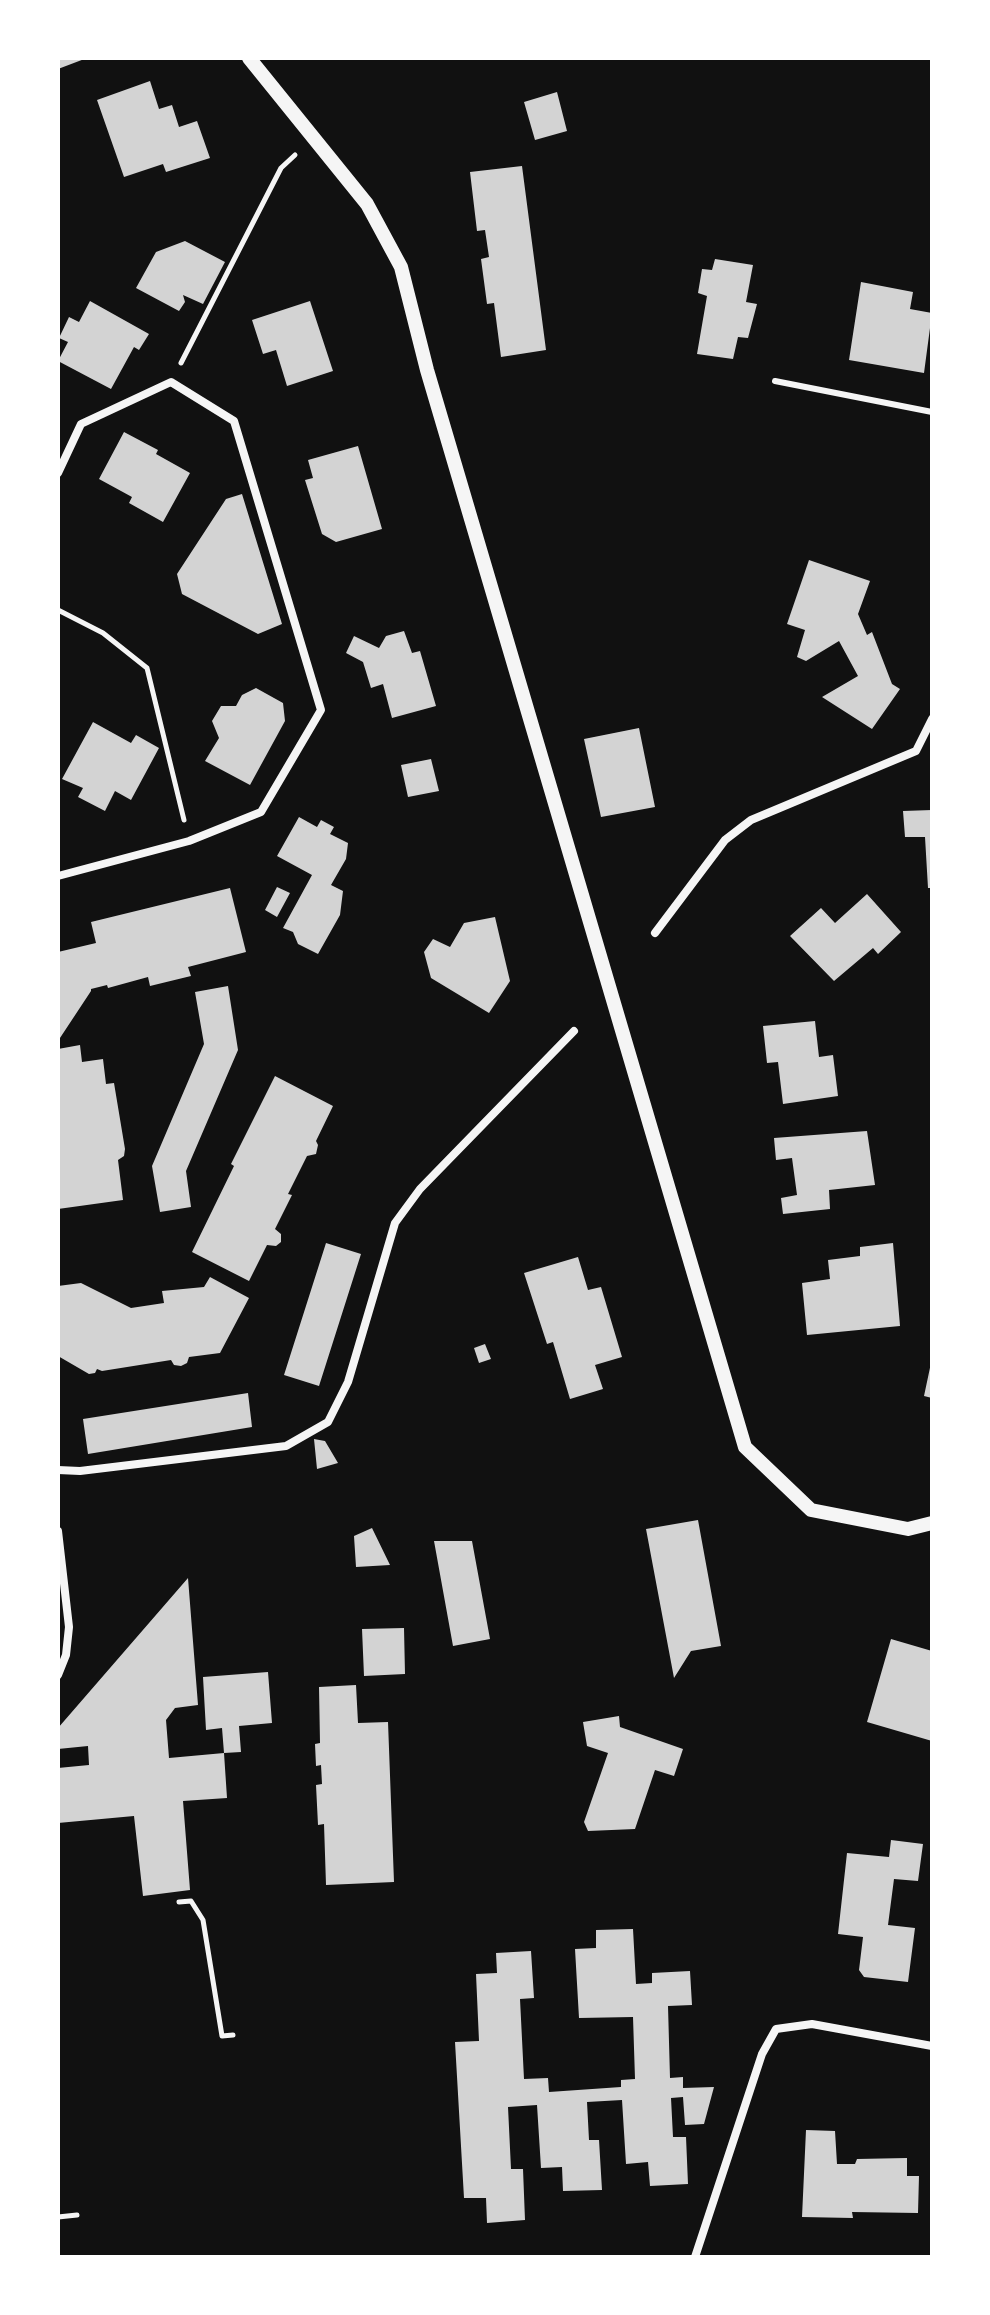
<!DOCTYPE html>
<html>
<head>
<meta charset="utf-8">
<style>
  body { margin:0 }
  #map { position:relative; width:990px; height:2315px; overflow:hidden; background:#111; font-family:Helvetica,sans-serif }
  canvas { display:block }
  .frame { position:absolute; inset:0; border:60px solid #fff; pointer-events:none }
</style>
</head>
<body>
<div id="map">
<canvas width="990" height="2315"></canvas>
<div class="frame"></div>
</div>
<script>
const ctx = document.querySelector('canvas').getContext('2d');
ctx.lineJoin = 'round';
function fill(path, color) { ctx.fillStyle = color; ctx.fill(path, 'evenodd'); }
const poly = rows => new Path2D(rows.map(r => 'M' + r).join(''));
function strokePath(path, color, width, dash) { ctx.strokeStyle = color; ctx.lineWidth = width; ctx.lineCap = dash ? 'butt' : 'round'; ctx.setLineDash(dash || []); ctx.stroke(path); }
const building = poly([
  [58,58,87,58,58,69],
  [150,81,159,109,172,105,179,127,197,121,210,158,166,172,163,164,124,177,97,100],
  [557,92,567,131,535,140,524,102],
  [522,166,546,350,501,357,494,303,487,304,481,259,489,257,485,230,477,231,470,172],
  [185,241,225,262,203,304,183,295,185,302,179,311,136,288,156,252],
  [715,259,753,265,746,302,757,304,748,338,738,337,733,359,697,354,707,296,698,293,702,269,712,270],
  [861,282,913,292,910,309,932,313,924,373,849,360],
  [90,301,149,334,139,350,134,347,111,389,58,361,68,342,59,338,69,317,79,322],
  [310,301,333,371,287,386,276,350,263,354,252,320],
  [124,432,158,450,156,454,190,473,163,522,129,503,132,497,99,479],
  [358,446,382,529,336,542,322,534,305,480,313,478,308,460],
  [242,494,282,624,258,634,182,594,177,574,226,499],
  [809,560,870,581,858,614,867,635,872,632,892,684,900,689,872,729,822,697,858,676,839,641,806,661,797,657,805,630,787,624],
  [404,631,412,653,420,651,436,706,392,718,383,684,371,688,363,662,346,653,354,636,379,648,386,636],
  [256,688,283,703,285,721,250,785,205,761,219,738,212,721,221,706,236,706,242,695],
  [93,722,131,743,136,735,159,748,131,800,115,791,105,811,78,797,83,788,62,779],
  [639,728,655,807,601,817,584,739],
  [431,759,439,791,408,797,401,765],
  [932,810,932,888,928,888,925,837,905,837,903,811],
  [299,817,317,827,321,820,334,827,330,834,348,843,346,859,331,885,343,891,340,915,318,954,298,944,293,932,283,928,312,875,277,856],
  [277,887,290,893,277,917,265,910],
  [230,888,246,952,188,967,191,976,150,986,148,977,108,988,107,985,91,989,91,991,58,1041,58,952,96,943,91,922],
  [867,894,901,932,878,954,873,948,834,981,790,936,821,908,835,923],
  [495,917,510,981,489,1013,431,978,424,952,433,939,450,947,464,923],
  [228,986,238,1050,186,1171,191,1207,160,1212,152,1166,204,1044,195,992],
  [815,1021,819,1057,833,1055,838,1096,783,1104,778,1062,767,1063,763,1026],
  [80,1045,82,1062,103,1059,106,1084,114,1083,125,1149,124,1156,118,1160,123,1200,58,1209,58,1049],
  [275,1076,333,1106,316,1141,318,1145,316,1154,307,1156,288,1194,292,1195,275,1229,281,1234,281,1242,276,1246,267,1245,249,1281,192,1252,234,1166,231,1164],
  [867,1131,875,1185,829,1190,830,1209,783,1214,781,1198,797,1195,792,1158,776,1160,774,1138],
  [326,1243,361,1254,319,1386,284,1375],
  [893,1243,900,1326,807,1335,802,1283,830,1279,828,1260,860,1256,860,1247],
  [578,1257,588,1290,601,1287,622,1357,595,1365,603,1389,570,1399,553,1342,547,1344,524,1273],
  [210,1277,249,1298,220,1353,189,1357,187,1363,181,1366,174,1365,171,1360,102,1371,97,1369,95,1373,89,1374,58,1356,58,1286,81,1283,131,1308,164,1303,162,1291,204,1287],
  [485,1344,491,1359,479,1363,474,1348],
  [931,1363,932,1363,932,1398,924,1396],
  [248,1393,252,1427,88,1454,83,1419],
  [314,1439,325,1441,338,1463,317,1469],
  [698,1520,721,1646,691,1651,674,1678,646,1529],
  [372,1528,390,1565,356,1567,354,1536],
  [434,1541,472,1541,490,1639,453,1646],
  [188,1578,198,1705,175,1708,166,1720,169,1758,224,1753,227,1798,183,1801,190,1890,143,1896,134,1816,58,1823,58,1768,89,1765,88,1746,58,1749,58,1728],
  [404,1628,405,1674,364,1676,362,1629],
  [891,1639,932,1651,932,1741,867,1722],
  [268,1672,272,1723,239,1726,241,1752,224,1753,222,1728,206,1730,203,1677],
  [356,1685,358,1723,388,1722,394,1882,326,1885,324,1824,318,1825,316,1785,322,1784,321,1765,316,1766,315,1744,320,1743,319,1687],
  [619,1716,620,1727,683,1749,674,1776,655,1770,635,1829,588,1831,584,1822,608,1753,587,1746,583,1722],
  [891,1840,923,1844,918,1881,894,1879,888,1925,915,1928,908,1982,864,1977,859,1970,863,1937,838,1934,847,1853,889,1857],
  [633,1929,636,1984,652,1983,652,1973,690,1971,692,2005,668,2006,670,2078,683,2077,683,2088,714,2087,704,2124,685,2125,683,2097,671,2098,673,2137,686,2137,688,2184,650,2186,648,2162,626,2164,622,2100,587,2102,589,2140,599,2140,602,2190,563,2191,562,2167,541,2168,537,2105,508,2107,511,2169,523,2169,525,2220,487,2223,486,2198,464,2198,455,2042,479,2041,476,1974,497,1973,496,1953,531,1951,534,1998,520,1999,524,2079,548,2078,549,2092,621,2087,621,2080,635,2079,633,2017,579,2018,575,1949,596,1948,596,1930],
  [806,2130,835,2131,837,2164,855,2164,857,2159,907,2158,907,2176,919,2176,918,2213,852,2212,853,2218,802,2217]
]);
const path = poly([
  [181,363,281,168,295,155],
  [58,610,103,633,147,668,184,820],
  [179,1902,191,1901,203,1920,222,2036,233,2035],
  [58,2217,77,2215]
]);
const service = poly([
  [775,381,932,412]
]);
const minor = poly([
  [58,473,81,424,171,382,234,421,321,710,261,812,189,841,58,876],
  [655,933,725,840,751,820,916,751,932,719],
  [58,1470,80,1471,286,1446,328,1422,348,1382,395,1223,420,1189,574,1031],
  [58,1531,69,1627,66,1655,58,1675],
  [695,2257,762,2054,776,2029,812,2024,932,2046]
]);
const tertiary = poly([
  [249,58,367,204,401,267,427,370,745,1447,811,1510,908,1529,932,1523]
]);
fill(building, '#d3d3d3');
strokePath(path, '#f5f5f5', 5);
strokePath(service, '#f5f5f5', 6);
strokePath(minor, '#f5f5f5', 8);
strokePath(tertiary, '#f5f5f5', 14);
</script>
</body>
</html>
